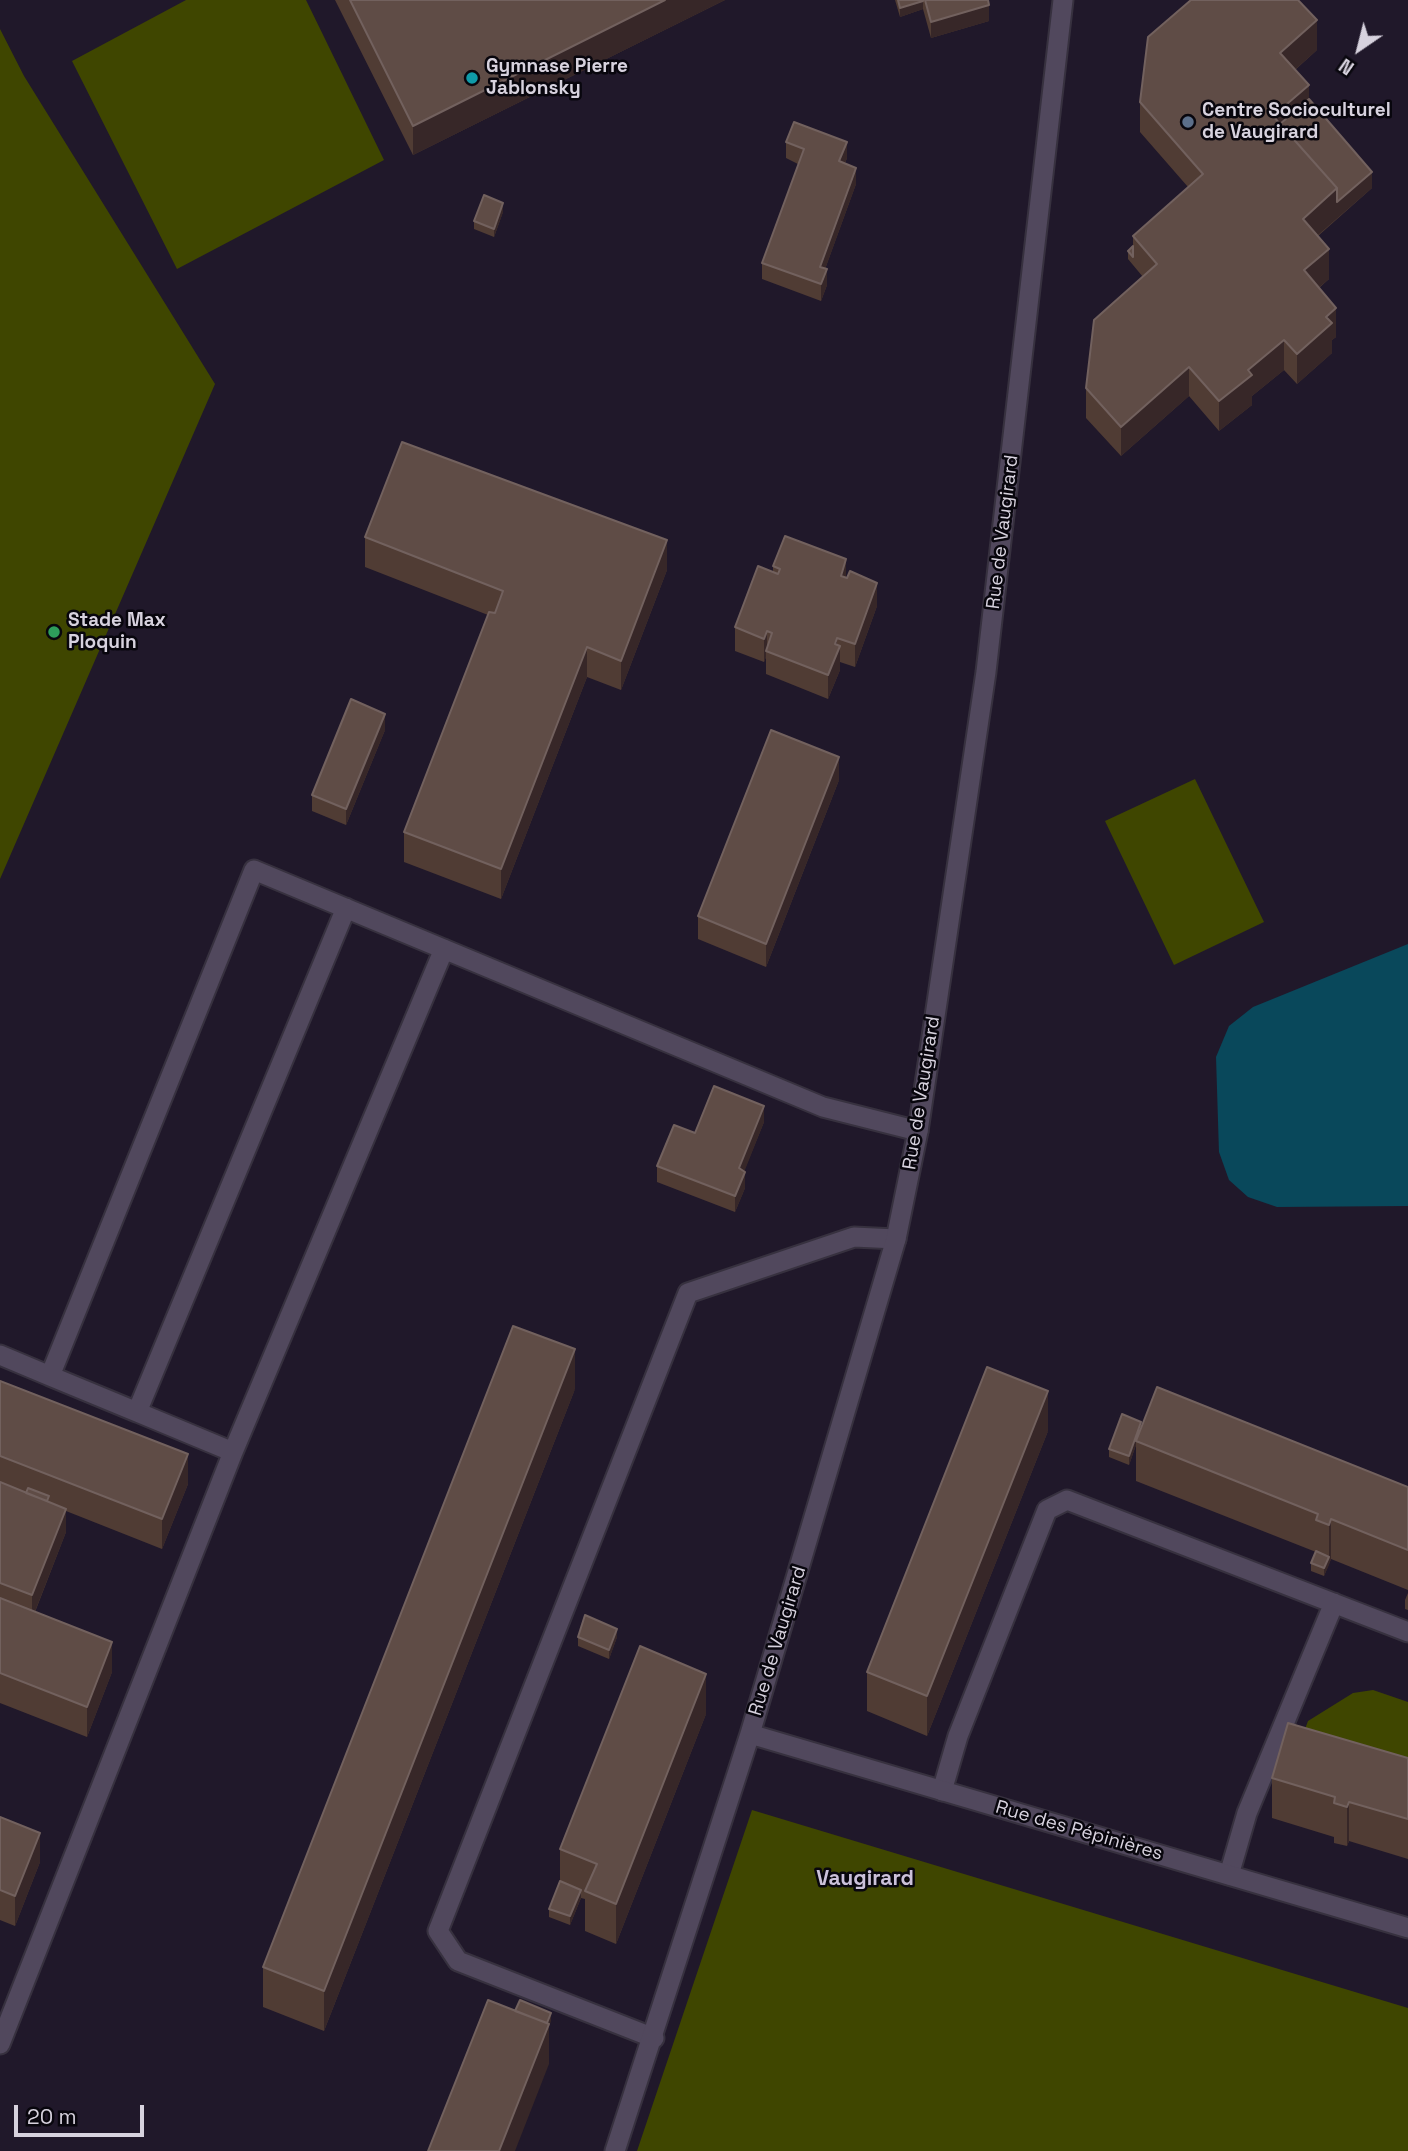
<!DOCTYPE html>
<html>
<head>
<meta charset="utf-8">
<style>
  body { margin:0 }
  #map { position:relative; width:1408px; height:2151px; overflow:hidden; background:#20182a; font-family:"Space Grotesk",sans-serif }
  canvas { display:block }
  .north { position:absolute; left:1324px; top:14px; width:70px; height:70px; -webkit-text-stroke:5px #08060d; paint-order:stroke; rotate:215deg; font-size:19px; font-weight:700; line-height:28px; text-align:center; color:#d7d2de }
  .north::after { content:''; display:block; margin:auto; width:24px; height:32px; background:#d7d2de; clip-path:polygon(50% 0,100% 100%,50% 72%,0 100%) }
  .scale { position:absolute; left:14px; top:2105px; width:130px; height:32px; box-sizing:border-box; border:4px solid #d7d2de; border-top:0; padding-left:9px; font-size:21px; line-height:24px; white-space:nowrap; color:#d7d2de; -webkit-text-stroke:5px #08060d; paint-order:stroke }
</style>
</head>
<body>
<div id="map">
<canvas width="1408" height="2151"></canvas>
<div class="north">N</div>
<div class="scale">20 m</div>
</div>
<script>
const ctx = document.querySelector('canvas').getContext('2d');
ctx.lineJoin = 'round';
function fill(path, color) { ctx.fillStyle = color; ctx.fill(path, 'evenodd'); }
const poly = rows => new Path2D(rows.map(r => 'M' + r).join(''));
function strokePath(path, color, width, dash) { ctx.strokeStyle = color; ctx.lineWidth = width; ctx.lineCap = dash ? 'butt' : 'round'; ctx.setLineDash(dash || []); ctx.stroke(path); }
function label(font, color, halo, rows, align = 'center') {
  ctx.font = font + ' "Space Grotesk",sans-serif'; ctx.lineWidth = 5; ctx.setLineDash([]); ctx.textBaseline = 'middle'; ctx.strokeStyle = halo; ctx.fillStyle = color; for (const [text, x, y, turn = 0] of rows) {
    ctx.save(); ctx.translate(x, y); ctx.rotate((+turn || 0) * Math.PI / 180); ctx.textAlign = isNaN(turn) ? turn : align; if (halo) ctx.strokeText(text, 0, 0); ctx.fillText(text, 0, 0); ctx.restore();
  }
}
const green = poly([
  [186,0,306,0,384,160,177,269,72,61],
  [0,29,24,76,215,384,0,879],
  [1195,779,1264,922,1174,965,1105,821],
  [1373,1690,1408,1702,1408,1780,1298,1748,1308,1721,1353,1693],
  [752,1810,1408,2008,1408,2151,637,2151]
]);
const water = poly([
  [1408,944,1408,1206,1277,1207,1248,1197,1229,1180,1219,1152,1216,1057,1229,1026,1253,1007]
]);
const service = poly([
  [0,1355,50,1376,254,870,823,1107,918,1131],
  [50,1376,137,1412,346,908],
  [137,1412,233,1452,444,949],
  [942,1791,958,1736,1047,1510,1067,1500,1408,1632],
  [1229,1875,1247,1813,1334,1603],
  [654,2038,458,1961,438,1931,688,1293,854,1237,896,1239],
  [0,2044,233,1452]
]);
const minor = poly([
  [750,1734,1408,1928],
  [615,2151,750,1734,896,1239,918,1131,986,672,1063,0]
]);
const wall = poly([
  [335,0,725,0,413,155],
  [895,0,988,0,989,21,931,38,923,9,900,17],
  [1317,50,1295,70,1309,99,1372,188,1318,236,1329,279,1319,288,1336,337,1332,340,1332,353,1297,384,1284,370,1252,396,1252,405,1219,431,1189,396,1121,456,1086,418,1086,388,1143,277,1128,259,1128,251,1133,246,1133,236,1188,187,1140,132,1140,102],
  [786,142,847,158,845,163,856,184,825,269,827,285,821,301,762,279,762,263,798,164,786,158],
  [503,212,494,237,474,229,474,221],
  [365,537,667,570,621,690,587,677,501,899,404,862,404,832,488,615,365,567],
  [773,566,846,578,877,606,855,667,840,662,840,670,828,699,766,674,766,657,764,662,735,651,735,627,773,572],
  [385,730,346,825,312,811,312,795],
  [839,780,766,967,698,939,698,916],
  [764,1122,744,1171,745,1188,735,1212,657,1182,657,1166,695,1133],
  [0,1381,188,1484,162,1549,66,1511,66,1532,35,1612,112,1672,87,1737,0,1703],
  [575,1389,324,2031,263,2007,263,1967],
  [1141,1428,1408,1487,1408,1590,1331,1559,1324,1576,1311,1571,1311,1563,1316,1552,1136,1481,1136,1445,1129,1465,1109,1457,1109,1449],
  [1048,1431,927,1736,867,1711,867,1672],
  [1408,1593,1408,1610,1405,1609,1405,1600],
  [578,1637,617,1637,609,1659,578,1646],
  [706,1714,616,1944,585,1931,585,1899,581,1898,570,1925,549,1917,549,1909,560,1881,560,1849],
  [1408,1758,1408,1859,1349,1841,1347,1846,1334,1843,1334,1837,1272,1818,1272,1778],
  [0,1817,40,1862,15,1926,0,1920]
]);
const shadedWall = poly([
  [665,0,725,0,413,155,413,126],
  [923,1,923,9,900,17,900,8],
  [989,5,989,21,931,38,931,22],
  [1317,20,1317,50,1280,83,1280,53],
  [1309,85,1309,115,1281,139,1273,116],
  [847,142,847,158,839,177,839,161],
  [856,168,856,184,820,283,820,267],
  [1372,172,1372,188,1303,248,1303,219,1337,188],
  [503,203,503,212,494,237,494,229],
  [1329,249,1329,279,1304,300,1304,270],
  [827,269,827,285,821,301,821,284],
  [1336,308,1336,337,1332,340,1332,353,1297,384,1297,354,1326,317],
  [1284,340,1284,370,1252,396,1252,405,1219,431,1219,401,1248,370],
  [1189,367,1189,396,1121,456,1121,427],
  [667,540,667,570,621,690,621,661],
  [846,559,846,583,841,576],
  [877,583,877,606,855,667,855,644],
  [767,631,767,651,766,651,766,657,764,662,764,639],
  [837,638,837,653,840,646,840,670,828,699,828,675,835,644],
  [587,647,587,677,501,899,501,869],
  [385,714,385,730,346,825,346,809],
  [839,757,839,780,766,967,766,944],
  [764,1106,764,1122,739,1185,739,1168],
  [745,1172,745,1188,735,1212,735,1196],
  [575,1349,575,1389,324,2031,324,1991],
  [1048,1391,1048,1431,927,1736,927,1696],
  [1141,1422,1141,1430,1136,1441,1136,1445,1129,1465,1129,1456],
  [188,1454,188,1484,162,1549,162,1519],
  [66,1509,66,1532,32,1619,32,1595],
  [1331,1519,1331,1559,1329,1565,1329,1525],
  [1329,1557,1329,1565,1324,1576,1324,1568],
  [617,1629,617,1637,609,1659,609,1650],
  [112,1642,112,1672,87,1737,87,1707],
  [706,1674,706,1714,616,1944,616,1904],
  [1349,1802,1349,1841,1347,1846,1347,1807],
  [40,1833,40,1862,15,1926,15,1896],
  [581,1890,581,1898,570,1925,570,1916],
  [551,2013,551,2021,549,2027,549,2064,515,2151,499,2151]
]);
const building = poly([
  [350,0,665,0,413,126,350,0],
  [898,0,923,0,923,1,900,8,898,0],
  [925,0,988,0,989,5,931,22,925,0],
  [1191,0,1298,0,1317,20,1280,53,1309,85,1273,116,1337,188,1303,219,1329,249,1304,270,1336,308,1326,317,1332,323,1297,354,1284,340,1248,370,1252,375,1219,401,1189,367,1121,427,1086,388,1094,320,1157,264,1133,236,1203,174,1140,102,1148,37,1191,0],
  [1309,99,1372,172,1337,202,1337,188,1280,124,1309,99],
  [794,122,847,142,839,161,856,168,820,267,827,269,821,284,762,263,804,149,786,142,794,122],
  [484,195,503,203,494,229,474,221,484,195],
  [1133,246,1133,257,1128,251,1133,246],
  [402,442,667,540,621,661,587,647,501,869,404,832,489,612,495,613,503,591,365,537,402,442],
  [785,536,846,559,841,576,847,578,850,571,877,583,855,644,837,638,835,644,840,646,828,675,766,651,772,633,767,631,764,639,735,627,758,566,778,574,780,569,773,566,785,536],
  [351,699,385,714,346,809,312,795,351,699],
  [771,730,839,757,766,944,698,916,771,730],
  [714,1086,764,1106,739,1168,745,1172,735,1196,657,1166,674,1125,695,1133,714,1086],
  [513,1326,575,1349,324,1991,263,1967,513,1326],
  [987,1367,1048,1391,927,1696,867,1672,987,1367],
  [0,1381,188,1454,162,1519,0,1456,0,1381],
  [1157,1387,1408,1487,1408,1550,1331,1519,1329,1525,1316,1520,1318,1514,1136,1441,1157,1387],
  [1122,1414,1141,1422,1129,1456,1109,1449,1122,1414],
  [0,1482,66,1509,32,1595,0,1583,0,1482],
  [28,1488,49,1496,47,1501,26,1493,28,1488],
  [1316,1551,1329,1557,1324,1568,1311,1563,1316,1551],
  [0,1598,112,1642,87,1707,0,1673,0,1598],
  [585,1615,617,1629,609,1650,578,1637,585,1615],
  [640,1646,706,1674,616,1904,585,1891,597,1864,560,1849,640,1646],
  [1288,1723,1408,1758,1408,1819,1349,1802,1347,1807,1334,1803,1335,1797,1272,1778,1288,1723],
  [0,1817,40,1833,15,1896,0,1890,0,1817],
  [560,1881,581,1890,570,1916,549,1909,560,1881],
  [488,2000,549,2024,499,2151,428,2151,488,2000],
  [520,2000,551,2013,547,2023,515,2011,520,2000]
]);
const markers = [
  [472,78,7,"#0f9aa8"],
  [1188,122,7,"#5c6f8a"],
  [54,632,7,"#2e9e5b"]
];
const poiNames = [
  ["Gymnase Pierre",486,67],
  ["Jablonsky",486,89],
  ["Centre Socioculturel",1202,111],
  ["de Vaugirard",1202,133],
  ["Stade Max",68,621],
  ["Ploquin",68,643]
];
const streetNames = [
  ["Rue de Vaugirard",1003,532,-83],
  ["Rue de Vaugirard",922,1093,-81],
  ["Rue de Vaugirard",778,1641,-73],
  ["Rue des Pépinières",1079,1831,16]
];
const neighbourhoodNames = [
  ["Vaugirard",865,1879]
];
fill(green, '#3f4600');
fill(water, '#09485b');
strokePath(service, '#37313f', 23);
strokePath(minor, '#37313f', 23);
strokePath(service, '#51485d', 19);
strokePath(minor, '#51485d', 19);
fill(wall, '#503c34');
fill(shadedWall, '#372728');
fill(building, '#5f4c46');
strokePath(building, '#72615e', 2);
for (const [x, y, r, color] of markers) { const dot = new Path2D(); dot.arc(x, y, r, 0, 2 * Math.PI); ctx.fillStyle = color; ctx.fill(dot); strokePath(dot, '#08060d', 2.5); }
label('bold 19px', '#d7d2de', '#08060d', poiNames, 'left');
label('19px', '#d7d2de', '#08060d', streetNames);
label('bold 21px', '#cbc1d9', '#08060d', neighbourhoodNames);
</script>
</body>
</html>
